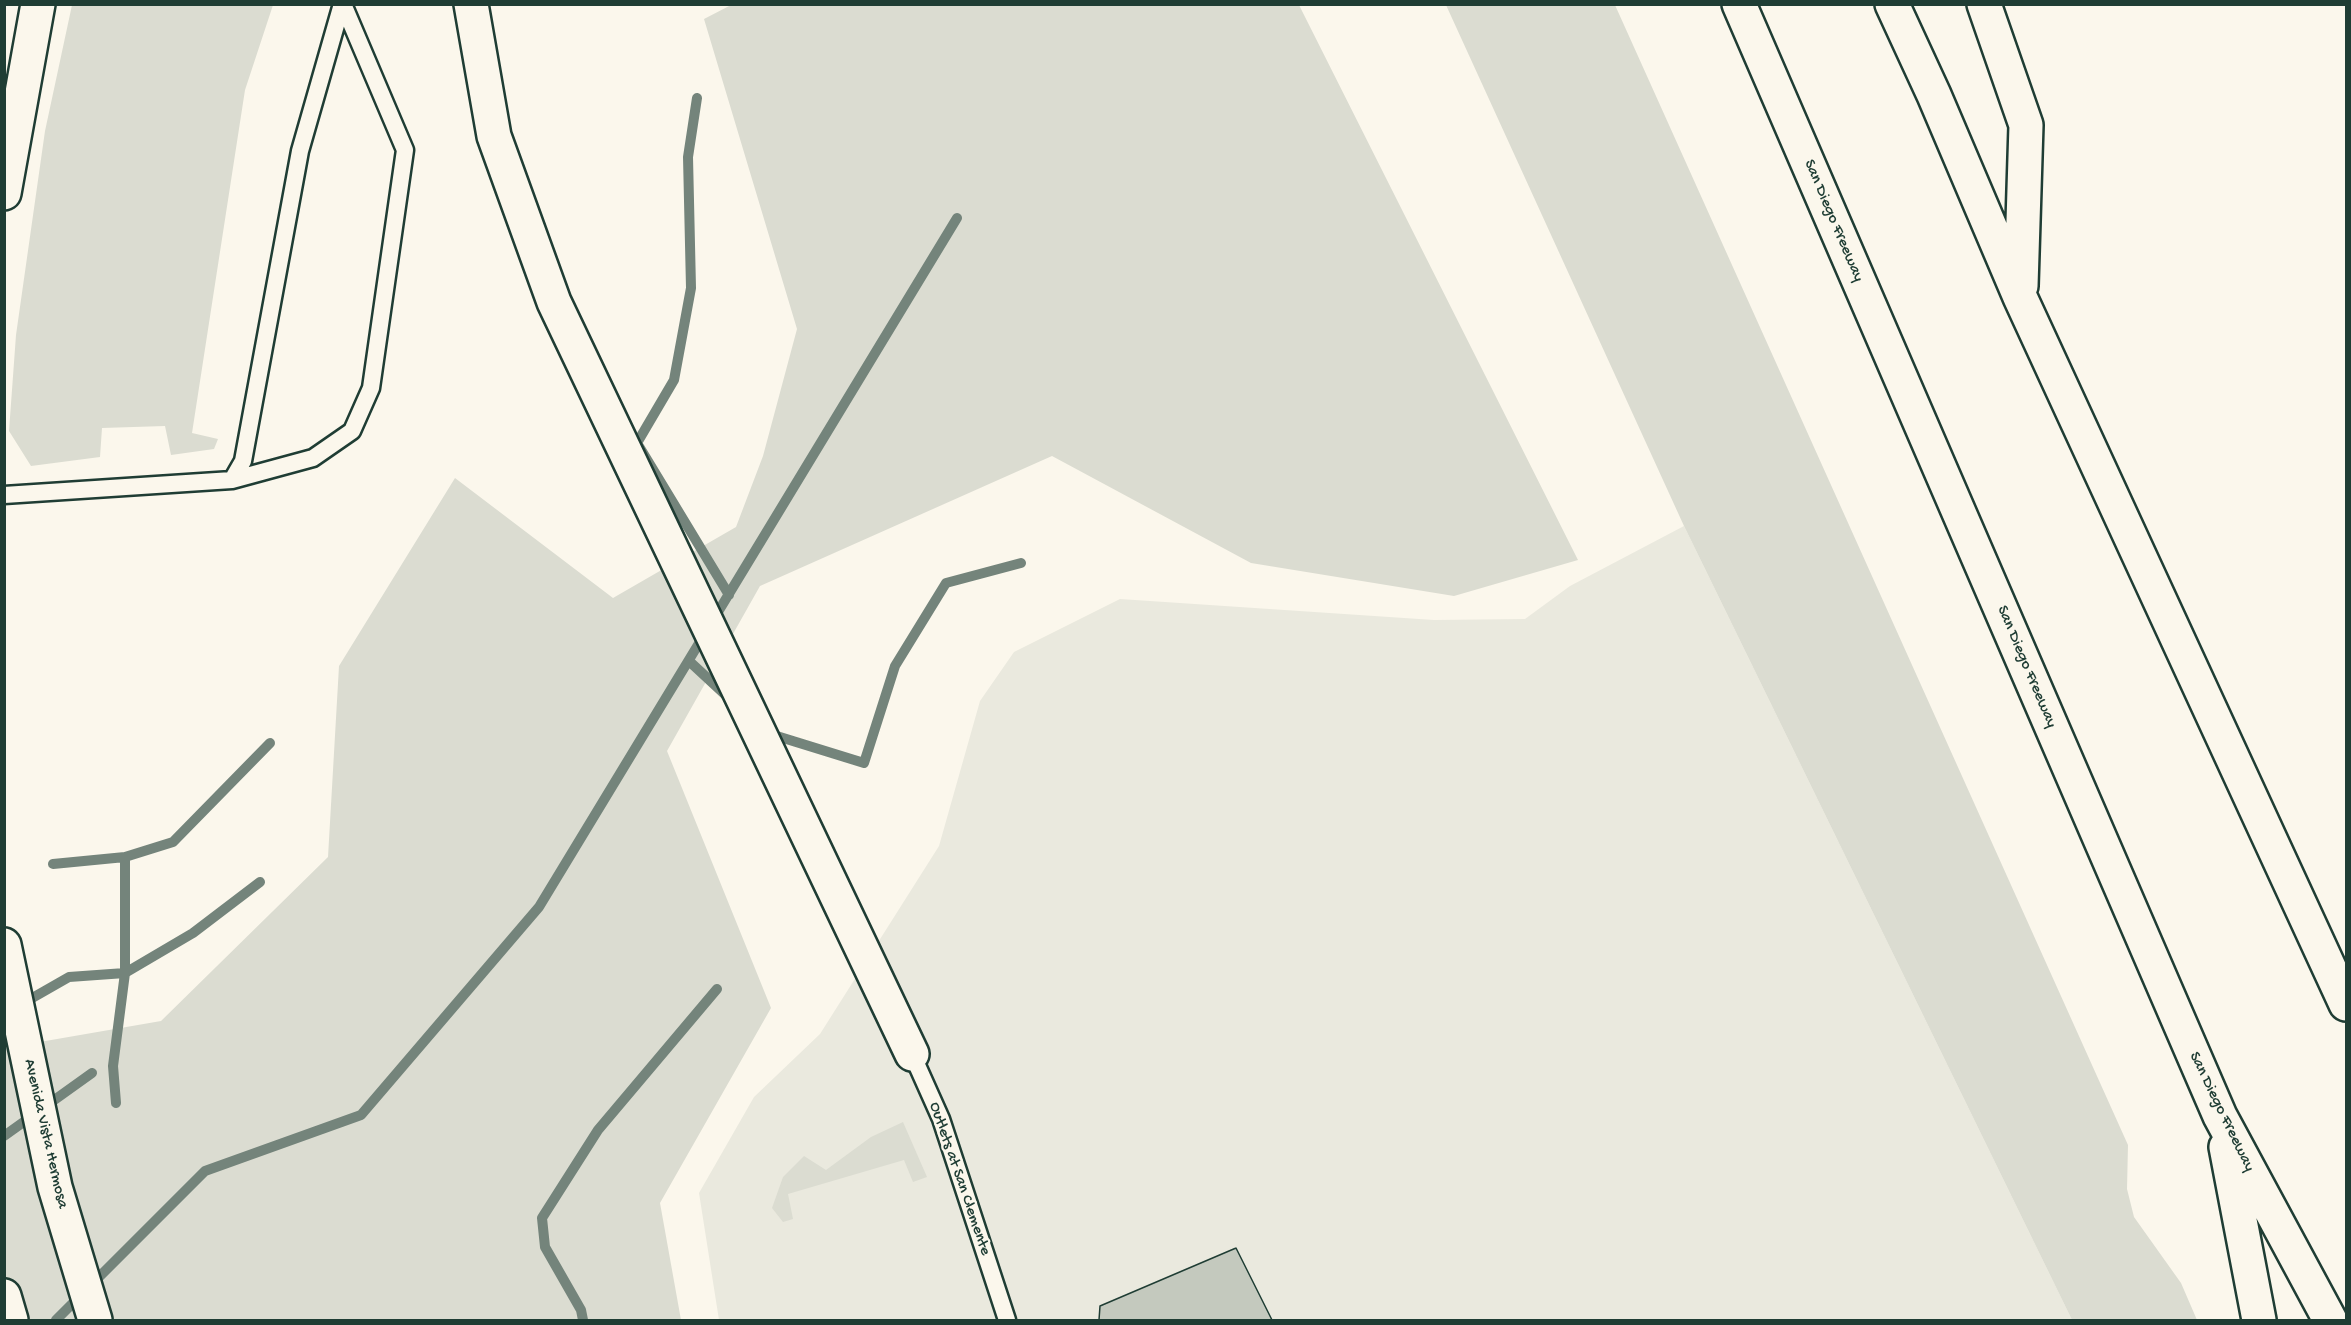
<!DOCTYPE html>
<html>
<head>
<meta charset="utf-8">
<style>
  body { margin:0 }
  #map { position:relative; width:2351px; height:1325px; overflow:hidden; background:#fbf7ec; font-family:"Gochi Hand",sans-serif }
  canvas { display:block }
  .frame { position:absolute; inset:0; border:6px solid #1f3d34; pointer-events:none }
</style>
</head>
<body>
<div id="map">
<canvas width="2351" height="1325"></canvas>
<div class="frame"></div>
</div>
<script>
const ctx = document.querySelector('canvas').getContext('2d');
ctx.lineJoin = 'round';
function fill(path, color) { ctx.fillStyle = color; ctx.fill(path, 'evenodd'); }
const poly = rows => new Path2D(rows.map(r => 'M' + r).join(''));
function strokePath(path, color, width, dash) { ctx.strokeStyle = color; ctx.lineWidth = width; ctx.lineCap = dash ? 'butt' : 'round'; ctx.setLineDash(dash || []); ctx.stroke(path); }
function label(font, color, halo, rows, align = 'center') {
  ctx.font = font + ' "Gochi Hand",sans-serif'; ctx.lineWidth = 4.5; ctx.setLineDash([]); ctx.textBaseline = 'middle'; ctx.strokeStyle = halo; ctx.fillStyle = color; for (const [text, x, y, turn = 0] of rows) {
    ctx.save(); ctx.translate(x, y); ctx.rotate((+turn || 0) * Math.PI / 180); ctx.textAlign = isNaN(turn) ? turn : align; if (halo) ctx.strokeText(text, 0, 0); ctx.fillText(text, 0, 0); ctx.restore();
  }
}
const built = poly([
  [1684,526,2072,1320,719,1320,699,1193,754,1097,820,1034,939,846,980,701,1014,652,1120,599,1434,620,1525,619,1570,586]
]);
const green = poly([
  [733,4,1299,5,1578,560,1454,596,1251,563,1052,456,760,586,667,751,771,1008,660,1203,681,1320,5,1320,5,1048,161,1021,328,857,339,666,455,478,613,598,736,527,763,456,797,329,704,19],
  [72,5,273,5,245,90,192,433,218,439,214,449,171,455,165,426,102,428,100,457,31,466,9,431,16,335,45,131],
  [1446,5,1615,5,2128,1145,2127,1189,2134,1217,2181,1283,2197,1320,2072,1320,1684,526],
  [903,1122,927,1177,913,1182,904,1160,788,1194,793,1219,783,1222,772,1208,783,1177,804,1156,826,1170,871,1137]
]);
const stream = poly([
  [697,98,688,157,691,288,674,380,637,443,729,595],
  [689,661,731,700],
  [767,733,864,763,895,666,946,583,1021,563],
  [53,864,125,857,173,842,270,743],
  [20,1005,69,977,125,973,193,933,260,882],
  [116,1103,113,1066,125,973,125,857],
  [4,1136,92,1073],
  [56,1320,205,1171,361,1115,539,907,957,218],
  [583,1320,581,1310,545,1247,542,1218,598,1130,717,989]
]);
const building = poly([
  [1236,1248,1272,1320,1099,1320,1100,1306,1236,1248]
]);
const service = poly([
  [232,480,313,458,352,431,371,388,405,150,343,4],
  [4,495,232,480,243,461,300,151,342,4],
  [912,1054,941,1119,1007,1320]
]);
const minor = poly([
  [471,4,494,136,554,302,912,1054]
]);
const secondary = poly([
  [4,193,38,4],
  [4,945,55,1187,95,1320],
  [4,1296,11,1320]
]);
const motorway = poly([
  [1739,4,2220,1116,2330,1320],
  [1892,4,1934,95,2020,297,2346,1004],
  [1984,4,2026,125,2021,286],
  [2226,1147,2259,1320]
]);
const streetNames = [
  ["San Diego Freeway",1833,221,67],
  ["San Diego Freeway",2026,667,67],
  ["San Diego Freeway",2221,1112,64],
  ["Avenida Vista Hermosa",45,1134,77],
  ["Outlets at San Clemente",959,1179,71]
];
fill(built, '#eae9de');
fill(green, '#dbdcd1');
strokePath(stream, '#74847b', 10);
fill(building, '#c4c9be');
strokePath(building, '#1f3d34', 1.5);
strokePath(service, '#1f3d34', 21);
strokePath(minor, '#1f3d34', 38);
strokePath(secondary, '#1f3d34', 38);
strokePath(motorway, '#1f3d34', 38);
strokePath(service, '#fbf7ec', 16);
strokePath(minor, '#fbf7ec', 33);
strokePath(secondary, '#fbf7ec', 33);
strokePath(motorway, '#fbf7ec', 33);
label('16px', '#1f3d34', '#fbf7ec', streetNames);
</script>
</body>
</html>
